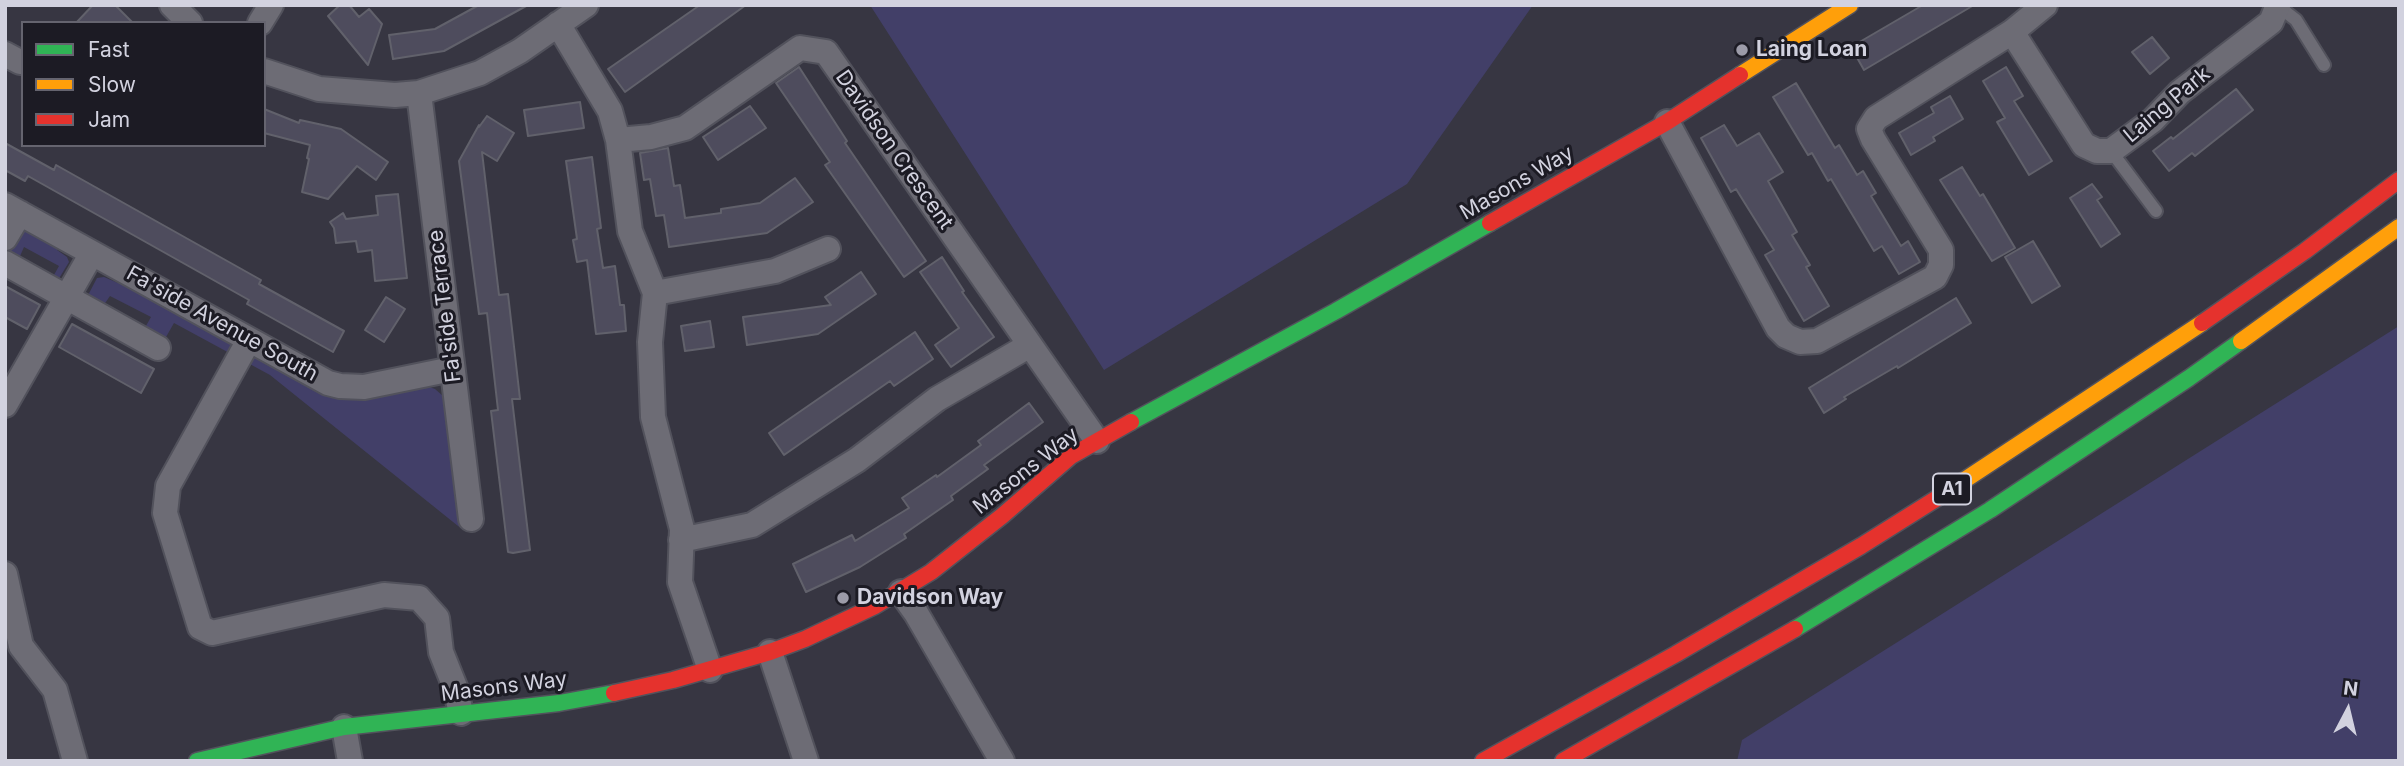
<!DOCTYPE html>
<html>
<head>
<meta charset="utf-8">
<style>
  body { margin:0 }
  #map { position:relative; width:2404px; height:766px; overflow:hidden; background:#373642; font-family:Inter,sans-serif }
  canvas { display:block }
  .frame { position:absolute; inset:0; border:7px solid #d2d2df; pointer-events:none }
  .legend { position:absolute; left:21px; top:21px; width:245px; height:126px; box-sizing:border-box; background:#1c1b24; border:2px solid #65646f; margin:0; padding:9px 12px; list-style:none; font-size:21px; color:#d2d2df }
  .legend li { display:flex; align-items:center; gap:14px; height:35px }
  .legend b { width:35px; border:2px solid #65646f }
  .north { position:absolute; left:2313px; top:675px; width:70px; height:70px; -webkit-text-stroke:5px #1c1b24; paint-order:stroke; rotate:7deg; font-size:19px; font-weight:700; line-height:28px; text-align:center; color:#d2d2df }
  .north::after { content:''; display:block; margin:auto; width:24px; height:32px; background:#d2d2df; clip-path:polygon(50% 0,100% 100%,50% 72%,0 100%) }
</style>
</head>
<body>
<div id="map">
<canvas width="2404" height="766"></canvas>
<div class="frame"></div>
<ul class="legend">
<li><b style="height:9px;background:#30b455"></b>Fast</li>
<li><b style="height:9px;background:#ff9f0a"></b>Slow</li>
<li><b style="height:9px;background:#e5322d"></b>Jam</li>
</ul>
<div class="north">N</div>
</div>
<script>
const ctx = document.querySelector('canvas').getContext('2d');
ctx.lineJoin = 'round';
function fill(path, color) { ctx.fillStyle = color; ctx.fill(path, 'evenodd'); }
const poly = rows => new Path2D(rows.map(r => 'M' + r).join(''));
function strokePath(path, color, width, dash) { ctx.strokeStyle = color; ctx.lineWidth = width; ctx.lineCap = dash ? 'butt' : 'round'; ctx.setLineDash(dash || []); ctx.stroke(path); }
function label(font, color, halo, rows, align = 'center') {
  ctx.font = font + ' Inter,sans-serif'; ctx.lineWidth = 6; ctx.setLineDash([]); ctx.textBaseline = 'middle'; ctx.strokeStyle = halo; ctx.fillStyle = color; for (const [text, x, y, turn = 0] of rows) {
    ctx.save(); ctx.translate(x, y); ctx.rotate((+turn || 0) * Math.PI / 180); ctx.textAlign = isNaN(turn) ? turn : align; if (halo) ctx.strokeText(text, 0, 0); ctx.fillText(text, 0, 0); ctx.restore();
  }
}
const green = poly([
  [870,5,1533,5,1407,184,1104,370],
  [26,227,60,245,57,250,67,257,69,262,55,285,50,282,59,266,24,247,17,263,9,258,7,250,18,229],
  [104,277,118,283,121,279,322,390,424,385,435,389,443,396,447,406,463,530,270,375,174,323,162,344,142,333,151,317,110,296,101,309,85,301,97,278],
  [2399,326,2399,761,1737,761,1742,740]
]);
const building = poly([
  [93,5,115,5,133,23,76,23,93,5],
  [340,5,349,5,359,17,369,9,382,24,368,65,328,16,340,5],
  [479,5,528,5,444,51,393,59,389,35,435,29,479,5],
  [700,5,746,5,625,92,608,69,700,5],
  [1923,5,1974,5,1864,70,1851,47,1923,5],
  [2152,37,2169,58,2150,74,2132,52,2152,37],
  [799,67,847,141,845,143,926,261,904,277,825,165,830,162,776,83,799,67],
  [2006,67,2023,96,2014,101,2052,161,2029,175,1997,122,2005,118,1983,81,2006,67],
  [1796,83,1835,148,1839,145,1857,175,1863,171,1876,193,1871,196,1901,246,1908,241,1920,262,1899,274,1882,246,1874,251,1831,179,1828,181,1812,153,1808,155,1773,97,1796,83],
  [2236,89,2253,110,2195,156,2192,153,2169,171,2153,151,2171,137,2173,139,2236,89],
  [1950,96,1963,119,1933,137,1935,141,1911,155,1899,133,1934,113,1931,107,1950,96],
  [580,102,584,128,528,136,524,110,580,102],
  [750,106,766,128,718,160,703,137,750,106],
  [264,109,299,123,300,120,341,129,388,162,376,180,357,166,328,199,302,192,309,159,307,158,310,145,264,133,264,109],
  [487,116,514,133,497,161,482,152,499,295,508,294,520,399,512,399,530,550,513,553,508,552,491,411,498,410,487,313,479,314,459,161,479,125,479,127,487,116],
  [1724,125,1737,146,1759,133,1783,172,1768,181,1797,232,1792,235,1810,265,1806,267,1829,306,1804,321,1765,255,1774,250,1736,189,1731,192,1701,138,1724,125],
  [5,143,54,170,56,165,72,174,261,280,259,284,344,331,333,352,247,304,249,300,28,176,25,181,5,170,5,143],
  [668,148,674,186,680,185,685,218,721,213,721,209,760,203,795,178,813,202,767,233,669,247,664,215,656,216,650,179,644,180,640,153,668,148],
  [592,157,601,228,597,229,603,268,615,266,620,305,624,305,626,331,596,334,587,260,577,262,573,240,577,239,566,161,592,157],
  [1962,167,1980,196,1983,194,2015,248,1992,261,1940,180,1962,167],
  [2092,184,2102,197,2097,200,2120,234,2101,247,2070,198,2092,184],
  [398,194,407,278,375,281,372,250,358,252,356,241,336,243,334,228,330,222,343,213,346,219,378,215,376,196,398,194],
  [2033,241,2060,286,2032,303,2005,257,2033,241],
  [942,257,964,291,962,292,994,337,951,367,935,345,959,328,920,272,942,257],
  [861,272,876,294,818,334,747,345,743,317,831,305,825,297,861,272],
  [5,286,40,305,27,329,5,317,5,286],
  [386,297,405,309,384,342,365,330,386,297],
  [1956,298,1971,323,1898,368,1897,366,1844,397,1846,399,1824,413,1809,388,1956,298],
  [710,321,714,347,685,351,681,326,710,321],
  [72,324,154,369,141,393,59,347,72,324],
  [915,332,933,359,894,386,890,381,784,455,769,433,915,332],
  [1029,403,1043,422,984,465,988,469,951,496,953,500,904,534,906,538,860,567,806,592,793,564,852,535,855,541,909,508,902,498,936,475,937,477,981,445,978,441,1029,403]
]);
const lane = poly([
  [2278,6,2296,20,2324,65],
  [2111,151,2156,211]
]);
const street = poly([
  [172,5,190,23],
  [260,23,271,5],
  [558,24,610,111,618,140,630,231,655,293,650,342,653,417,682,529,680,582,710,670],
  [2012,32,2084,145,2097,151,2111,151,2153,120,2180,92,2271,22,2278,5],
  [5,54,20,62],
  [264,71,319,89,395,95,419,93,480,73,520,51,586,5],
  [419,93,471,519],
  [1667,122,1778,328,1786,336,1800,342,1817,341,1935,277,1941,265,1941,250,1873,139,1869,129,1876,118,2012,32,2045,5],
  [618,140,651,137,685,128,800,48,826,52,1097,441],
  [5,205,328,383,340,386,364,387,452,369],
  [5,238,20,213],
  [5,263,158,348],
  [655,293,775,271,828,249],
  [249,340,168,486,165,513,200,627,212,633,384,595,419,598,437,618,441,652,455,687,461,713],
  [5,405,92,253],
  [681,540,752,525,857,460,937,399,1030,345],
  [5,574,21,646,55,690,75,761],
  [901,592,916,613,1002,761],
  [770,652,806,761],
  [344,727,350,761]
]);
const fast = poly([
  [1131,422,1336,311,1490,223],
  [1795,629,1990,510,2189,378,2241,341],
  [197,761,344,727,559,703,614,693]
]);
const slow = poly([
  [1740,75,1850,5],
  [2241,341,2399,227],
  [1939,497,2202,323]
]);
const jam = poly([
  [1490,223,1667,122,1740,75],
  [2202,323,2305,251,2399,180],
  [614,693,673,680,770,652,805,639,875,606,931,572,1002,516,1071,456,1131,422],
  [1483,761,1676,654,1861,546,1939,497],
  [1563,761,1795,629]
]);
const markers = [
  [1742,50,7,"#9c9ba8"],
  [843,598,7,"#9c9ba8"]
];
const shields = [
  [1952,489,38]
];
const shieldNames = [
  ["A1",1952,489]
];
const poiNames = [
  ["Laing Loan",1756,50],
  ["Davidson Way",857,598]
];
const streetNames = [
  ["Laing Park",2167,105,-40],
  ["Davidson Crescent",894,150,55],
  ["Masons Way",1517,183,-30],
  ["Fa'side Terrace",445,306,-97],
  ["Fa'side Avenue South",222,324,29],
  ["Masons Way",1026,471,-38],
  ["Masons Way",504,687,-7]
];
fill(green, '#423f68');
fill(building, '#4e4c5d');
strokePath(building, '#61616b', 2);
strokePath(lane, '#52525c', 16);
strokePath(street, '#52525c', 28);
strokePath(fast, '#52525c', 19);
strokePath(slow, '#52525c', 19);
strokePath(jam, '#52525c', 19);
strokePath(lane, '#6d6c75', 12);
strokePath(street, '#6d6c75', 24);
strokePath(fast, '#30b455', 16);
strokePath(slow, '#ff9f0a', 16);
strokePath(jam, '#e5322d', 16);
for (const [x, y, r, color] of markers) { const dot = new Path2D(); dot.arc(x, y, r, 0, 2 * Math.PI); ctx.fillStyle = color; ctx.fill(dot); strokePath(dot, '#1c1b24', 2.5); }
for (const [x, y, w] of shields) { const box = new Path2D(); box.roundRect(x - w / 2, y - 15.5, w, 31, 5); ctx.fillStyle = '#1c1b24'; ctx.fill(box); strokePath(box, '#d2d2df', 2); }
label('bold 19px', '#d2d2df', null, shieldNames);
label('bold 21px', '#d2d2df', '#1c1b24', poiNames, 'left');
label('21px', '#d2d2df', '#1c1b24', streetNames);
</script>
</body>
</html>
